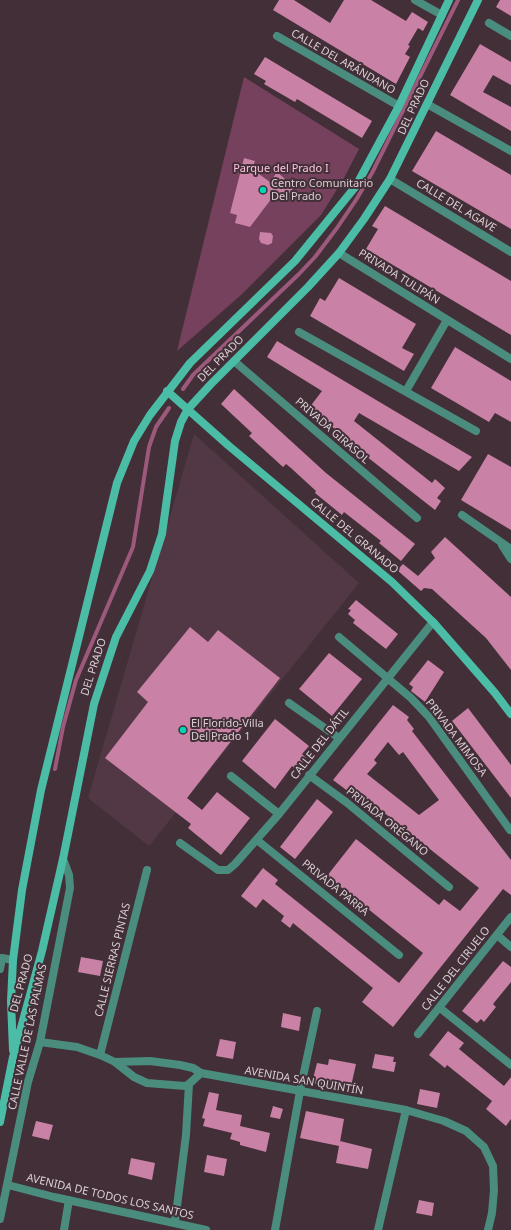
<!DOCTYPE html>
<html>
<head>
<meta charset="utf-8">
<style>
  body { margin:0 }
  canvas { display:block; background:#422f38 }
</style>
</head>
<body>
<canvas width="511" height="1230"></canvas>
<script>
const ctx = document.querySelector('canvas').getContext('2d');
ctx.lineJoin = 'round';
function fill(path, color) { ctx.fillStyle = color; ctx.fill(path, 'evenodd'); }
const poly = rows => new Path2D(rows.map(r => 'M' + r).join(''));
function strokePath(path, color, width, dash) { ctx.strokeStyle = color; ctx.lineWidth = width; ctx.lineCap = dash ? 'butt' : 'round'; ctx.setLineDash(dash || []); ctx.stroke(path); }
function label(font, color, halo, rows, align = 'center') {
  ctx.font = font + ' "Noto Sans",sans-serif'; ctx.lineWidth = 4; ctx.setLineDash([]); ctx.textBaseline = 'middle'; ctx.strokeStyle = halo; ctx.fillStyle = color; for (const [text, x, y, turn = 0] of rows) {
    ctx.save(); ctx.translate(x, y); ctx.rotate((+turn || 0) * Math.PI / 180); ctx.textAlign = isNaN(turn) ? turn : align; if (halo) ctx.strokeText(text, 0, 0); ctx.fillText(text, 0, 0); ctx.restore();
  }
}
const built = poly([
  [194,434,359,583,149,846,88,798]
]);
const green = poly([
  [244,77,359,149,344,178,321,215,241,295,177,351]
]);
const stream = poly([
  [183,389,193,375,299,274,315,257,337,228,356,200,372,173,458,0],
  [55,769,63,727,76,680,133,547,149,447,156,427,169,408]
]);
const building = poly([
  [279,0,294,0,330,23,344,0,371,0,406,21,412,12,428,22,423,31,418,28,408,45,410,46,405,54,410,57,396,84,273,10],
  [500,0,511,0,511,16,496,7],
  [480,44,511,62,511,85,493,75,483,92,511,107,511,131,450,95],
  [265,57,372,121,362,138,297,99,295,102,264,84,266,81,254,74],
  [436,131,511,175,511,229,412,171],
  [244,158,255,161,252,169,270,182,277,172,294,187,284,200,275,194,250,227,235,223,237,215,230,213],
  [385,206,511,281,511,335,366,249,378,229,372,226],
  [260,232,271,233,273,236,272,243,268,245,261,243,259,239],
  [339,278,416,324,402,348,414,354,404,371,310,316,320,298,325,301],
  [277,341,472,457,459,471,359,413,354,421,432,483,435,479,445,488,437,498,441,501,435,510,357,449,328,423,324,428,306,412,322,391,267,357],
  [455,347,511,381,511,422,495,413,489,422,431,388],
  [234,389,326,473,415,544,401,561,379,543,381,541,344,512,342,515,315,493,316,491,291,468,286,464,283,467,249,436,252,433,221,404],
  [488,454,511,467,511,530,461,500],
  [445,537,511,597,511,670,486,638,432,589,424,588,421,591,397,570,403,564,418,576,435,558,431,552],
  [356,600,398,634,386,649,353,623,355,620,348,614,351,610,348,609],
  [190,627,208,642,218,630,280,678,187,798,202,810,217,792,250,818,221,855,188,828,191,824,105,758,148,702,137,692],
  [329,653,362,679,332,716,299,689],
  [428,660,444,672,425,702,411,691,413,687,409,684],
  [393,705,409,717,407,720,414,729,412,731,511,860,511,895,503,889,393,1027,362,1002,373,988,293,923,290,928,281,921,284,916,263,899,256,908,241,896,263,868,278,880,275,884,399,983,423,953,327,876,356,839,439,905,444,899,460,911,479,888,353,788,349,792,333,780],
  [388,742,399,755,403,752,439,800,419,815,367,774,377,763,374,760],
  [468,708,511,765,511,798,452,721],
  [275,719,309,746,302,754,306,758,297,770,292,766,275,789,242,761],
  [317,799,333,812,295,859,280,847],
  [81,957,103,961,100,976,78,972],
  [503,961,511,967,511,982,493,1004,496,1007,484,1022,481,1019,477,1023,462,1011],
  [283,1013,301,1017,299,1031,281,1027],
  [448,1031,464,1043,459,1049,504,1086,511,1077,511,1119,506,1126,486,1109,492,1101,447,1065,445,1068,429,1055],
  [220,1039,236,1042,233,1059,216,1056],
  [375,1054,394,1057,393,1062,396,1062,394,1072,372,1068],
  [329,1059,356,1064,350,1091,312,1083,317,1063,328,1065],
  [420,1089,440,1093,437,1108,417,1104],
  [209,1092,219,1094,216,1110,242,1115,240,1126,270,1133,266,1152,240,1145,240,1142,230,1139,232,1133,203,1126,205,1119,202,1118],
  [273,1106,283,1109,280,1119,270,1117],
  [306,1111,344,1119,340,1142,340,1141,372,1149,368,1169,336,1163,339,1146,300,1138],
  [36,1121,53,1125,49,1140,32,1136],
  [207,1155,227,1159,224,1176,204,1172],
  [131,1158,155,1163,152,1180,128,1174],
  [419,1200,434,1203,432,1216,416,1213]
]);
const minor = poly([
  [415,0,442,15],
  [489,23,511,36],
  [277,36,399,106],
  [427,104,511,151],
  [339,253,511,359],
  [299,332,476,431],
  [234,361,417,518],
  [406,391,447,320],
  [462,515,511,549],
  [502,545,511,559],
  [339,637,411,698,429,717,510,830],
  [289,703,339,738],
  [309,775,346,802,449,887],
  [231,776,279,814],
  [257,840,399,955],
  [180,843,218,870,228,870,235,864,279,814,433,622],
  [497,935,511,947],
  [0,969,2,958,13,960],
  [440,1008,511,1065],
  [40,1042,77,1047,100,1055,115,1062,134,1077,147,1083,185,1086,189,1084,201,1073,406,1110,444,1121,466,1131,484,1147,493,1166,494,1190,492,1213,488,1230],
  [100,1055,147,870],
  [115,1062,150,1061,180,1065,193,1068,201,1073],
  [8,1185,54,1197,206,1230],
  [0,1219,28,1082,40,1042,70,888,69,875,63,859],
  [175,1222,186,1135,189,1084],
  [64,1230,69,1200],
  [275,1230,300,1091,317,1011],
  [378,1230,406,1110]
]);
const tertiary = poly([
  [390,179,511,252],
  [418,1034,511,917]
]);
const secondary = poly([
  [167,391,229,446,392,582,433,622,495,693,511,714],
  [13,1050,11,1001,13,960,22,890,41,790,117,483,134,441,150,415,190,363,295,261,356,186,399,106,449,0],
  [0,1122,13,1057,42,951,63,859,94,704,116,637,150,571,162,534,175,441,181,422,188,409,211,384,308,287,339,253,364,219,390,179,478,0]
]);
const markers = [
  [263,190,4,"#00d5b7"],
  [183,730,4,"#00d5b7"]
];
const streetNames = [
  ["CALLE DEL ARÁNDANO",343,62,30],
  ["DEL PRADO",414,107,-65],
  ["CALLE DEL AGAVE",456,206,31],
  ["PRIVADA TULIPÁN",399,277,32],
  ["DEL PRADO",221,359,-45],
  ["PRIVADA GIRASOL",332,431,41],
  ["CALLE DEL GRANADO",354,536,40],
  ["DEL PRADO",94,667,-72],
  ["PRIVADA MIMOSA",456,738,53],
  ["CALLE DEL DÁTIL",320,744,-52],
  ["PRIVADA ORÉGANO",387,822,39],
  ["PRIVADA PARRA",335,888,39],
  ["CALLE SIERRAS PINTAS",113,960,-76],
  ["CALLE DEL CIRUELO",456,969,-52],
  ["DEL PRADO",22,983,-75],
  ["CALLE VALLE DE LAS PALMAS",28,1037,-78],
  ["AVENIDA SAN QUINTÍN",304,1081,10],
  ["AVENIDA DE TODOS LOS SANTOS",110,1197,13]
];
const parkNames = [
  ["Parque del Prado I",281,169]
];
const poiNames = [
  ["Centro Comunitario",271,184],
  ["Del Prado",271,197],
  ["El Florido-Villa",191,724],
  ["Del Prado 1",191,737]
];
fill(built, '#513844');
fill(green, '#75415c');
strokePath(stream, '#9d597c', 4);
fill(building, '#c981a5');
strokePath(minor, '#4a8c7e', 8);
strokePath(tertiary, '#4a8c7e', 8);
strokePath(secondary, '#4bbda6', 8);
for (const [x, y, r, color] of markers) { const dot = new Path2D(); dot.arc(x, y, r, 0, 2 * Math.PI); ctx.fillStyle = color; ctx.fill(dot); strokePath(dot, '#422f38', 1.5); }
label('11px', '#daced3', '#422f38', streetNames);
label('11px', '#fec2de', '#422f38', parkNames);
label('11px', '#daced3', '#422f38', poiNames, 'left');
</script>
</body>
</html>
